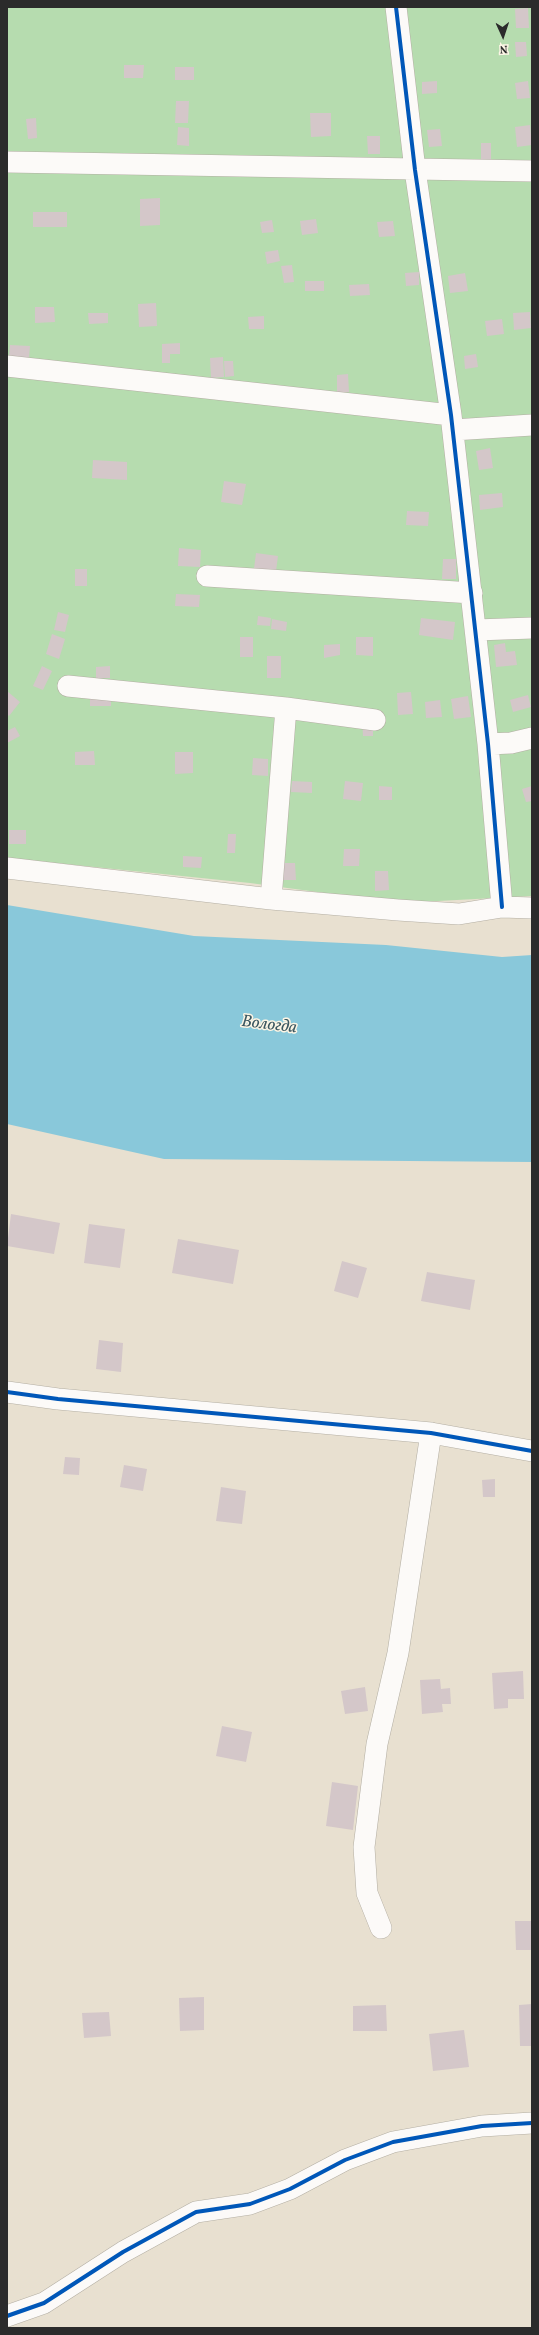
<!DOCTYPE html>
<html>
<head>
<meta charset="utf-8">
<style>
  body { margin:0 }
  #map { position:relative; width:539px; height:2335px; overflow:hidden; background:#e8e0d0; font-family:Vollkorn,serif }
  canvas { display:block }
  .frame { position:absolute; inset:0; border:8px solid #2b2b2b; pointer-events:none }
  .north { position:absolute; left:483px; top:16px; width:40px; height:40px; -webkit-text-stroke:3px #fcf5e5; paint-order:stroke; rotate:177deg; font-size:11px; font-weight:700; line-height:16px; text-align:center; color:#2b2b2b }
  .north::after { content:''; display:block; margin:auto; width:14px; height:18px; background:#2b2b2b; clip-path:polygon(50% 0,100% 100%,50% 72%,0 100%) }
</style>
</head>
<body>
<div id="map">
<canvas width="539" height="2335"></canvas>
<div class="frame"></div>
<div class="north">N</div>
</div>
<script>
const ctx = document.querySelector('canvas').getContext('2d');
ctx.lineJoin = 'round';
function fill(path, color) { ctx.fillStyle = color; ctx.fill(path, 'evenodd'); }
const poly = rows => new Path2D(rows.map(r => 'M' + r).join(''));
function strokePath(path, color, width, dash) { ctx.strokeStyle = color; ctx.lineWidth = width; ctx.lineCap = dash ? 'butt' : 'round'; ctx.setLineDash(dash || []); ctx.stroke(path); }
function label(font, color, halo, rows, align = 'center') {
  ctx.font = font + ' Vollkorn,serif'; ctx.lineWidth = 3; ctx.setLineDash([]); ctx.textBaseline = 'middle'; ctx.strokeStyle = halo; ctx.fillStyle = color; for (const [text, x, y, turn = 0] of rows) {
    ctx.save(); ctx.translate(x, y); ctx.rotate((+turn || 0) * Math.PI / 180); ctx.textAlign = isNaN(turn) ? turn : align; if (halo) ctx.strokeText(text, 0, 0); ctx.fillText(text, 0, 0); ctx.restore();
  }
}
const green = poly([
  [7,7,532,7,532,896,400,903,250,883,7,858]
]);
const water = poly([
  [7,905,194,936,386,945,502,957,532,955,532,1162,164,1159,7,1124]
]);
const building = poly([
  [528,8,529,28,516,28,515,9],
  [515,42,526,42,527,56,516,57],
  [124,65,144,65,143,78,124,78],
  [175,67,194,67,194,80,175,80],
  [437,81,437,93,422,94,422,82],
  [528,81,530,98,517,99,515,83],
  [176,101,189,101,188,123,175,123],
  [310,113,331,113,331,136,311,137],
  [36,118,37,138,28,139,26,119],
  [530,125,532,145,517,147,515,127],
  [178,127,189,128,189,146,177,145],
  [440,129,442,146,429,147,427,130],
  [367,136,380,136,380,154,368,154],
  [481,143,491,143,491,160,481,161],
  [160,198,160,225,140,226,140,199],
  [33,212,67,212,67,227,33,227],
  [316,219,318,233,302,235,300,221],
  [272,220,274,232,262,233,260,222],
  [393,221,395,236,379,237,377,222],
  [278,250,280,261,267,264,265,252],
  [292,265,294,282,284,283,281,266],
  [419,272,419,285,406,286,405,273],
  [465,273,468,291,450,293,448,276],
  [305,281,324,281,324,291,305,291],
  [369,284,370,295,350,296,349,285],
  [156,303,157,326,139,327,138,304],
  [35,307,54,307,55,322,35,323],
  [530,312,531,328,514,330,513,313],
  [88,313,108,313,108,323,89,324],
  [264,316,264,329,249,329,248,317],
  [502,319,504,334,487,336,485,321],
  [180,343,180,354,170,354,170,363,162,363,162,344],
  [10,345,30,346,29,358,9,356],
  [476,354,478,367,465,369,464,356],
  [223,357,224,377,211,378,210,358],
  [224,361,233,361,234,376,225,377],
  [348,374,349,392,337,393,337,375],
  [490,448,493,468,479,470,476,451],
  [93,460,127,462,127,480,92,478],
  [224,481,246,484,242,505,221,502],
  [502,493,503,507,480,510,479,495],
  [407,511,429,512,428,526,406,525],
  [179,548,201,550,200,567,178,566],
  [256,553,278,556,276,571,254,569],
  [443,559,456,559,456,579,442,579],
  [75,569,87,569,87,586,75,586],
  [176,594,200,595,199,607,175,606],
  [58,612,69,615,65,632,54,630],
  [258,616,271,618,270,626,257,625],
  [421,618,455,622,453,640,419,635],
  [272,619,287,622,286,631,271,629],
  [52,634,65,639,59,659,46,654],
  [240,637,253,637,253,657,240,657],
  [356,637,373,637,373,656,356,655],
  [505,643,506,652,515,651,517,665,496,667,494,645],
  [340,644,340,655,324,658,324,645],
  [267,656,281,656,281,678,267,678],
  [42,666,52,671,43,690,33,686],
  [110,666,110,678,96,678,96,667],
  [7,691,20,702,9,716,7,714],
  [411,692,413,714,398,715,397,693],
  [528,695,531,707,513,712,510,700],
  [90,696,111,696,111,706,90,706],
  [468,696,471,717,454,719,451,699],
  [440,700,442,717,426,718,425,702],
  [362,720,373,720,373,736,363,736],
  [15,727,20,736,7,743,7,731],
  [94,751,95,765,75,765,75,752],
  [175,752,193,752,193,773,175,774],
  [253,758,268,759,268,776,252,775],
  [292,781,312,782,312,793,291,792],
  [345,781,363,783,361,801,343,799],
  [379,786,392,787,392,800,379,800],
  [532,786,532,801,526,802,522,789],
  [9,830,26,830,26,844,9,844],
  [228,834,236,834,235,853,227,853],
  [344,849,360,849,359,866,343,866],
  [183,856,202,857,201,868,183,867],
  [281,863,295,863,296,880,282,880],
  [375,871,388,871,389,890,375,891],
  [11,1214,60,1223,54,1254,7,1246],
  [89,1224,125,1229,120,1268,84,1263],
  [178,1239,239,1250,233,1284,172,1273],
  [342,1261,367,1268,358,1298,334,1291],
  [427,1272,475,1280,470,1310,421,1301],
  [99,1340,123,1343,121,1372,96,1369],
  [65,1457,80,1458,79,1475,63,1474],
  [124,1465,147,1469,143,1491,120,1487],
  [495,1479,495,1497,483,1497,482,1480],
  [221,1487,246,1491,242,1524,216,1521],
  [523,1671,524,1699,508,1699,508,1708,494,1709,492,1673],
  [440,1679,441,1689,450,1688,451,1704,442,1704,443,1712,422,1714,420,1680],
  [365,1687,368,1711,345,1714,341,1691],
  [222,1726,252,1732,246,1762,216,1756],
  [332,1782,358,1786,353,1830,326,1826],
  [515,1921,532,1921,532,1950,516,1950],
  [204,1997,204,2030,180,2031,179,1998],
  [532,2004,532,2046,520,2046,519,2005],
  [386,2005,387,2031,353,2031,353,2006],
  [109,2012,111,2036,84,2038,82,2013],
  [464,2030,469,2067,433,2071,429,2034]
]);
const minor = poly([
  [396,7,415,170,451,415,488,744,502,907],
  [7,162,532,171],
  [7,366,451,415],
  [453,430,532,425],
  [207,576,472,593],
  [476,630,532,628],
  [68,686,286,708,375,720],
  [488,744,511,743,532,738],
  [7,868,271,899,398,910,459,914,502,907,532,908],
  [271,899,286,708],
  [7,1392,58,1399,431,1433,532,1451],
  [381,1928,367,1893,364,1847,377,1744,398,1653,431,1433],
  [7,2316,44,2303,123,2252,196,2212,250,2204,290,2189,345,2160,393,2142,482,2126,532,2123]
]);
const cycleway = poly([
  [396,7,415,170,451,415,488,744,502,907],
  [7,1392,58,1399,431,1433,532,1451],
  [7,2316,44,2303,123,2252,196,2212,250,2204,290,2189,345,2160,393,2142,482,2126,532,2123]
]);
const waterNames = [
  ["Вологда",269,1026,7]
];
fill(green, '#b6dcaf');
fill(water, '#89c8da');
fill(building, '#d4c7c9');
strokePath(minor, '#b3aea3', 22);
strokePath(minor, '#fcfaf8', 21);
strokePath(cycleway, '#0057b8', 4);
label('italic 17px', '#3b5761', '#fcf5e5', waterNames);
</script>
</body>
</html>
